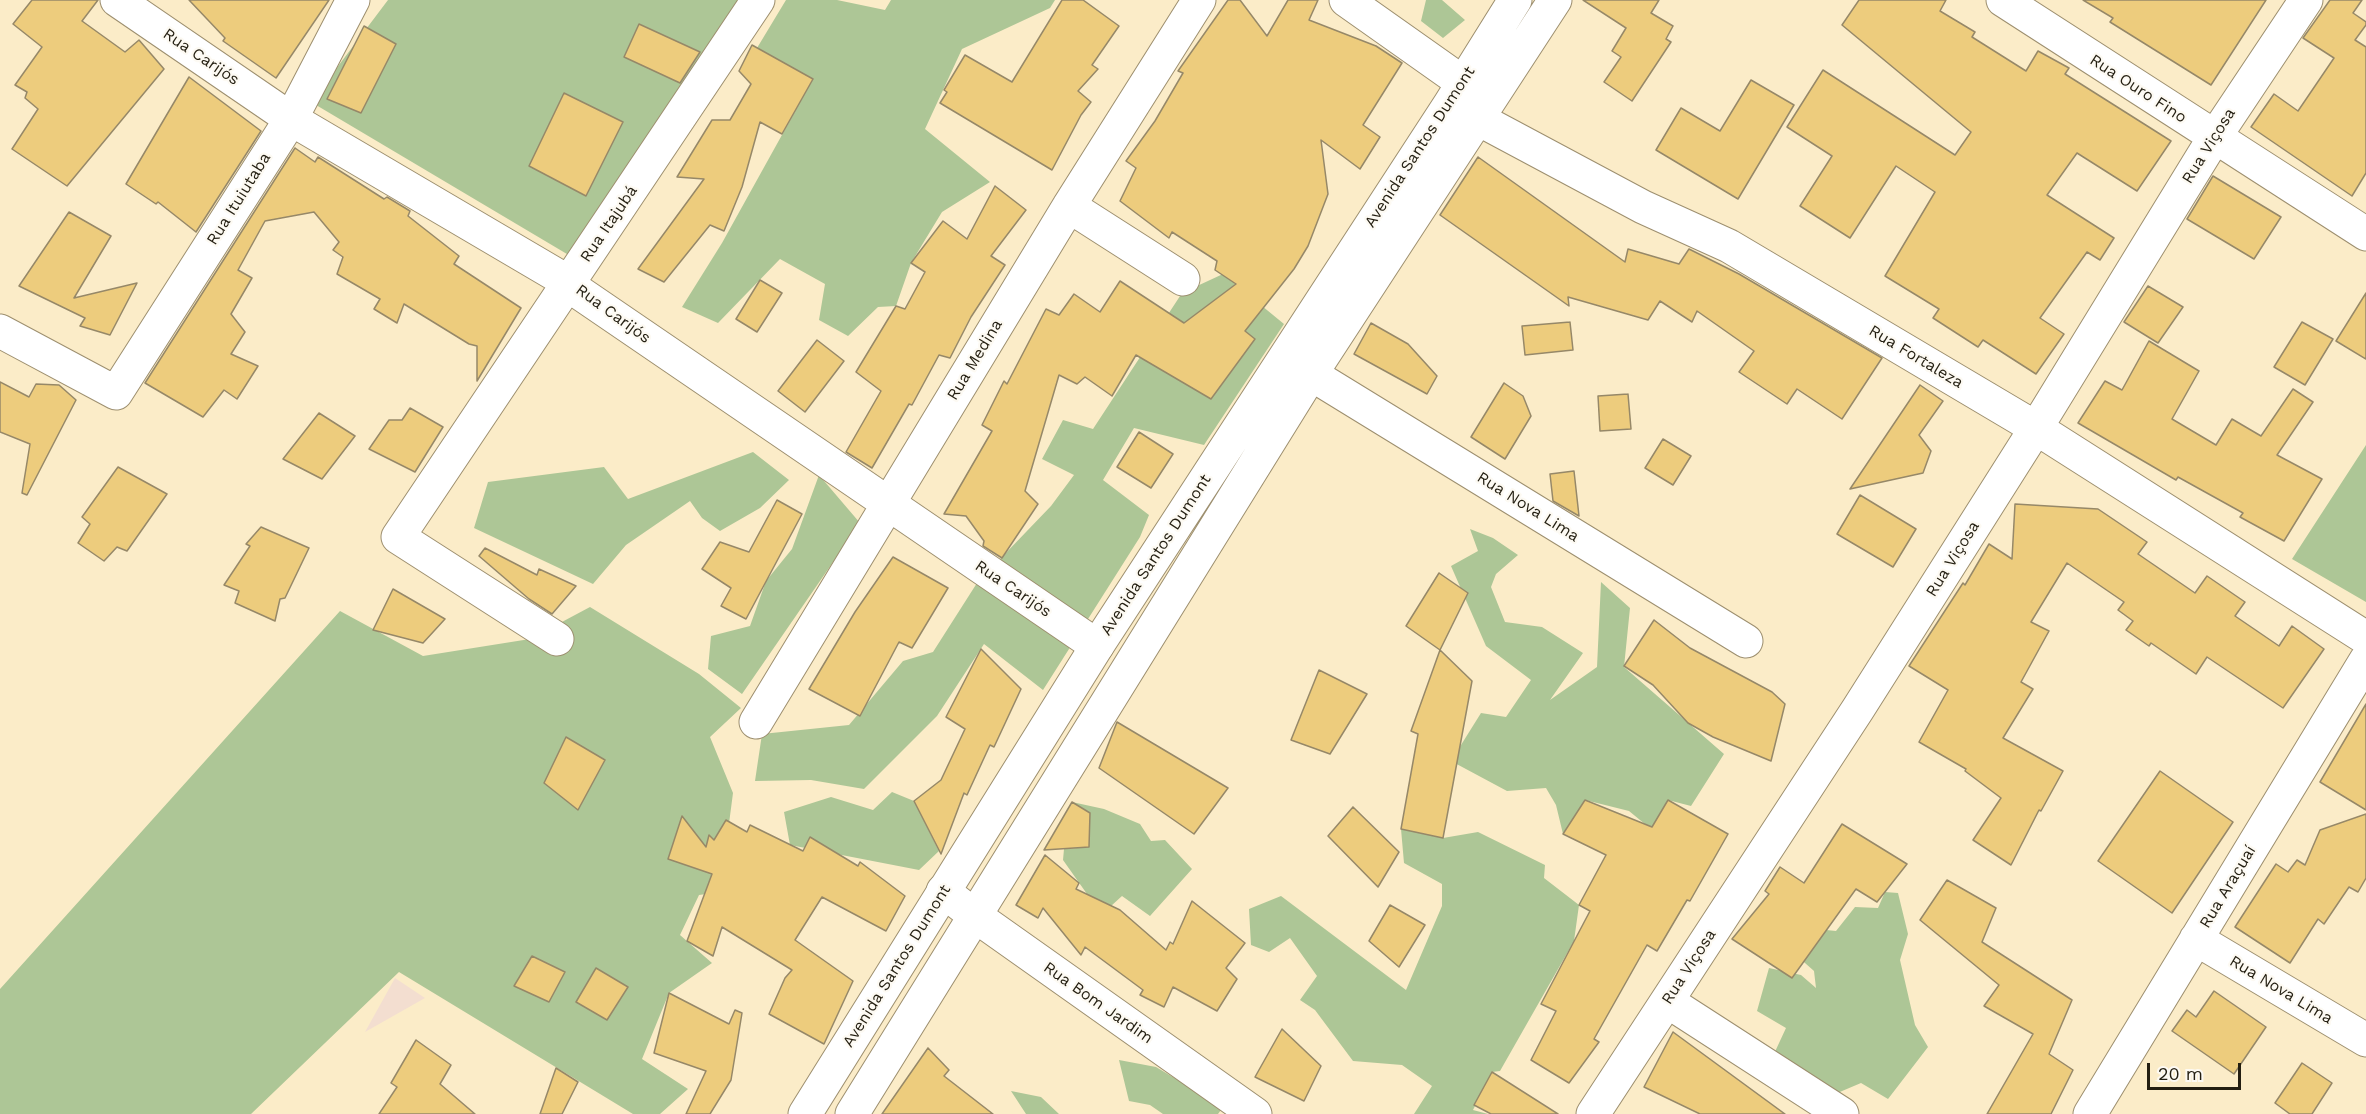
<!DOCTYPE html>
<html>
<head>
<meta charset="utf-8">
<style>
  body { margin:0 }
  #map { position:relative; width:2366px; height:1114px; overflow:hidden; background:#fbecc8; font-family:"Work Sans",sans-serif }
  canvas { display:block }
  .scale { position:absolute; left:2147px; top:1063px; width:94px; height:27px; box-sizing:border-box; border:3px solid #231e11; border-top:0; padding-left:8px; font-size:18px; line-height:21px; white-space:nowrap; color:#231e11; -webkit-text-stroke:4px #fdfaf3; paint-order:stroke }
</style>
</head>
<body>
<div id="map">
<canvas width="2366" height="1114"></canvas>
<div class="scale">20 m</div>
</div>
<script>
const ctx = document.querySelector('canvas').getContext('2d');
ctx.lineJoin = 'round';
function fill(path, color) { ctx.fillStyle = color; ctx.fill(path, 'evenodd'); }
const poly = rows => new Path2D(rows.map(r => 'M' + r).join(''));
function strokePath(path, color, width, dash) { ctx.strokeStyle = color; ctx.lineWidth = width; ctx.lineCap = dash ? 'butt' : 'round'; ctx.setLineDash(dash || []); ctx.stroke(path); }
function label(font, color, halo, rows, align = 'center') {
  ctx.font = font + ' "Work Sans",sans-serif'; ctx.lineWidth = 4.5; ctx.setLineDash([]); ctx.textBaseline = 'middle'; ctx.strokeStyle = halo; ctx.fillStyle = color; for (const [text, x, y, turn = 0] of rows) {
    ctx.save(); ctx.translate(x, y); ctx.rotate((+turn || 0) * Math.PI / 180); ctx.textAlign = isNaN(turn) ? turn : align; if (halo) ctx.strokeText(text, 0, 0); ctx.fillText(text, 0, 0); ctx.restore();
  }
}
const industrial = poly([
  [395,978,425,998,365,1032]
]);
const green = poly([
  [388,0,742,0,572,257,311,102],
  [786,0,837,0,885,10,891,0,1055,0,1050,8,962,49,925,129,990,182,942,212,911,263,896,306,878,307,848,336,819,320,825,284,780,259,718,323,682,307,722,243,813,79,757,48],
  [1426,0,1442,0,1465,20,1443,38,1421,21],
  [1223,274,1284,324,1204,445,1134,428,1103,480,1149,515,1140,537,1043,690,984,644,937,716,864,789,811,780,755,781,762,734,849,725,903,661,933,652,977,583,1051,506,1074,475,1042,459,1063,420,1093,429,1182,293],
  [2366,445,2366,602,2292,559],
  [753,452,789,480,760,508,720,531,702,518,690,501,626,545,593,584,474,528,488,482,604,467,628,499],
  [819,475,860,523,742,694,708,669,711,636,750,626,766,581,792,549],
  [1470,529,1493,538,1518,555,1496,574,1491,587,1505,622,1542,627,1583,653,1550,700,1597,667,1601,582,1630,608,1624,667,1724,754,1691,806,1668,800,1651,829,1629,811,1585,800,1563,834,1556,805,1546,788,1507,791,1451,761,1481,713,1506,717,1531,680,1486,646,1451,566,1478,551],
  [590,607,699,674,741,708,710,737,733,793,720,892,699,895,680,935,712,963,669,993,642,1059,688,1089,660,1114,633,1114,399,972,251,1114,0,1114,0,989,340,611,423,656,530,639],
  [892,792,914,801,939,851,919,870,790,845,784,812,831,797,873,810],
  [1072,802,1104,809,1140,824,1151,841,1165,840,1192,869,1150,916,1122,896,1111,906,1087,894,1063,860,1064,849,1089,847,1090,813],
  [1401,829,1443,838,1478,832,1545,865,1544,878,1579,905,1574,941,1500,1071,1492,1072,1473,1110,1488,1114,1414,1114,1432,1086,1402,1065,1353,1061,1315,1010,1300,1000,1317,976,1290,938,1269,952,1251,945,1249,909,1281,896,1406,990,1442,906,1442,884,1404,863],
  [1885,892,1898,893,1908,934,1900,960,1915,1025,1928,1047,1888,1099,1861,1083,1835,1094,1773,1056,1786,1028,1757,1011,1769,968,1801,975,1816,988,1814,971,1787,947,1787,926,1836,931,1855,907,1878,908],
  [1119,1060,1156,1067,1223,1107,1218,1114,1163,1114,1150,1105,1129,1101],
  [1011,1091,1041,1097,1059,1114,1026,1114]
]);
const building = poly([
  [32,0,98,0,82,21,125,52,139,40,164,69,67,186,12,149,38,109,25,98,27,92,15,85,42,47,13,24,32,0],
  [189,0,329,0,276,78,223,41,225,38,189,0],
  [1062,0,1083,0,1119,26,1092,65,1098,69,1078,91,1091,102,1081,115,1052,170,940,103,947,92,944,90,965,55,1012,82,1062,0],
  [1228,0,1240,0,1267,36,1288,0,1318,0,1309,20,1376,46,1402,63,1363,125,1380,137,1360,169,1321,140,1328,194,1308,246,1294,269,1245,331,1255,339,1211,399,1136,355,1112,396,1085,377,1077,384,1059,375,1025,491,1038,504,1002,558,983,546,984,541,966,516,944,514,992,431,982,425,1004,381,1007,384,1046,309,1059,315,1074,294,1100,312,1120,281,1184,323,1236,284,1215,270,1217,261,1172,232,1169,238,1120,201,1136,168,1126,161,1155,121,1183,73,1178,71,1228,0],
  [1583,0,1659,0,1651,13,1673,26,1666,39,1671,42,1632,101,1604,82,1621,57,1612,51,1626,28,1583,0],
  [1859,0,1946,0,1940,11,1975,32,1972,37,2026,71,2038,51,2069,68,2065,74,2171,141,2137,191,2077,153,2047,195,2114,238,2100,260,2087,252,2040,318,2064,334,2036,374,1983,340,1978,347,1933,318,1939,309,1885,276,1935,192,1896,166,1850,238,1800,206,1832,156,1787,127,1823,70,1955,155,1971,132,1842,25,1859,0],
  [2083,0,2266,0,2211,85,2110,22,2113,18,2083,0],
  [2330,0,2362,0,2353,13,2366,22,2366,25,2355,40,2366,47,2366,173,2352,196,2251,127,2274,94,2298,111,2334,58,2303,38,2330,0],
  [639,24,700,52,680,83,624,57,639,24],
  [364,26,396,44,361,113,327,99,364,26],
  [752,45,813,79,782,134,760,122,742,187,724,231,710,225,664,282,638,269,704,179,677,177,712,120,730,120,751,84,739,71,752,45],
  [189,77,261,131,196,232,158,202,156,204,126,184,189,77],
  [1751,80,1794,105,1738,199,1656,150,1681,108,1720,131,1751,80],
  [564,93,623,122,586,196,529,166,564,93],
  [295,148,315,162,318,157,384,199,387,197,410,211,408,216,459,256,454,264,521,308,477,381,477,346,469,344,404,304,397,323,374,309,380,299,337,274,343,257,333,250,339,242,314,212,265,221,238,270,252,278,231,314,245,332,231,354,258,366,237,399,224,390,203,417,145,383,295,148],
  [1478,157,1625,262,1628,249,1679,264,1689,249,1739,274,1882,358,1842,419,1797,389,1787,404,1739,372,1754,351,1697,311,1692,322,1660,301,1648,320,1568,297,1569,306,1440,215,1478,157],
  [2213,176,2281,217,2254,259,2187,219,2213,176],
  [995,186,1026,210,991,256,1005,265,971,317,950,358,939,355,912,405,909,404,872,468,846,452,881,391,856,372,896,306,905,309,925,272,911,263,943,221,967,239,995,186],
  [69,212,111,236,74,298,137,283,110,335,80,326,85,318,19,286,69,212],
  [760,280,782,293,757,332,736,319,760,280],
  [2148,286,2183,307,2158,343,2124,322,2148,286],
  [2366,293,2366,359,2336,341,2366,293],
  [1570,322,1573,350,1525,355,1522,326,1570,322],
  [2302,322,2333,339,2305,385,2274,367,2302,322],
  [1371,323,1408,344,1437,376,1427,394,1354,354,1371,323],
  [817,340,844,361,805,412,778,391,817,340],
  [2149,341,2199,371,2172,419,2216,445,2232,419,2261,436,2293,389,2313,402,2277,455,2322,479,2284,541,2240,517,2243,513,2178,477,2176,480,2078,423,2105,381,2122,390,2149,341],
  [0,382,29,397,36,384,59,385,76,400,27,495,22,493,30,444,0,432,0,382],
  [1504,383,1523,396,1531,416,1505,459,1471,437,1504,383],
  [1920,385,1943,401,1919,435,1931,451,1923,473,1850,489,1920,385],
  [1628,394,1631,429,1600,431,1598,396,1628,394],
  [410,408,443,427,415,472,369,449,389,420,402,420,410,408],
  [319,413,355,436,322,479,283,459,319,413],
  [1139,432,1173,454,1151,488,1117,467,1139,432],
  [1663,439,1691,456,1673,485,1645,468,1663,439],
  [118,467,167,494,127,551,117,547,104,561,78,543,90,524,82,517,118,467],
  [1574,471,1579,516,1553,501,1550,474,1574,471],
  [1860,495,1916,529,1893,567,1837,534,1860,495],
  [777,500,802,514,746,619,721,606,731,588,702,569,720,542,749,552,777,500],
  [2015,504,2098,509,2147,542,2138,554,2195,593,2207,576,2245,602,2235,616,2279,646,2292,626,2324,649,2283,708,2207,657,2196,674,2151,643,2149,646,2126,630,2133,621,2118,610,2124,602,2067,563,2031,622,2049,631,2021,682,2033,689,2003,738,2063,771,2041,811,2039,810,2011,865,1973,840,2001,798,1965,771,1966,769,1919,742,1948,690,1909,666,1963,583,1965,585,1989,544,2012,559,2015,504],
  [261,527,309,548,285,598,280,599,275,621,235,603,239,591,224,585,250,546,246,544,261,527],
  [485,548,537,575,539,569,576,586,552,614,529,599,479,556,485,548],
  [893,557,948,588,912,648,899,642,860,716,809,689,855,612,893,557],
  [1439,573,1468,593,1440,650,1406,626,1439,573],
  [393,589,445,619,423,643,373,630,393,589],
  [1654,620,1690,648,1772,692,1785,704,1771,761,1713,737,1688,723,1653,685,1624,666,1654,620],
  [981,649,1021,689,994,747,990,745,967,795,964,793,941,854,914,801,941,780,965,729,946,717,981,649],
  [1440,650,1472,681,1443,838,1401,829,1418,734,1411,731,1440,650],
  [1319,670,1367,694,1330,754,1291,740,1319,670],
  [2366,704,2366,810,2320,782,2366,704],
  [1117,722,1228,788,1194,834,1099,768,1117,722],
  [566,737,605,760,578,810,544,783,566,737],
  [2160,771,2233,822,2172,913,2098,861,2160,771],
  [1585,800,1652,827,1668,800,1728,834,1690,901,1687,900,1657,951,1647,945,1594,1039,1599,1042,1569,1083,1531,1060,1556,1011,1541,1004,1590,911,1579,905,1606,855,1563,834,1585,800],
  [1072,802,1090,813,1089,847,1044,850,1072,802],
  [1353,807,1399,852,1378,887,1328,836,1353,807],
  [2366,814,2366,878,2358,892,2349,887,2324,924,2318,919,2290,963,2235,927,2276,864,2288,872,2297,860,2305,865,2320,830,2366,814],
  [682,816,706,847,709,835,714,840,726,820,747,832,750,825,803,851,810,837,858,866,860,862,905,896,886,931,822,897,795,940,853,981,824,1044,769,1014,785,978,792,970,722,927,713,956,687,941,712,874,668,859,682,816],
  [1842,824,1907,864,1877,902,1856,889,1792,978,1732,939,1769,894,1765,891,1780,867,1804,883,1842,824],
  [1045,855,1079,883,1076,889,1120,910,1166,950,1170,942,1173,944,1192,901,1245,943,1226,968,1237,979,1217,1011,1173,987,1164,1007,1140,995,1143,990,1085,947,1081,955,1043,908,1038,918,1016,905,1045,855],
  [1947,880,1996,908,1982,942,2072,1000,2049,1054,2073,1070,2051,1114,1987,1114,2033,1034,1984,1006,1999,985,1920,920,1947,880],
  [1390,905,1425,925,1399,967,1369,941,1390,905],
  [532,956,565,972,549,1002,514,986,532,956],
  [596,968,628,987,607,1020,576,1002,596,968],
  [2214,991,2266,1027,2234,1074,2172,1031,2187,1010,2196,1017,2214,991],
  [669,993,729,1024,735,1010,742,1013,731,1080,710,1114,686,1114,706,1071,654,1053,669,993],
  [1282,1029,1321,1066,1304,1101,1255,1077,1282,1029],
  [1673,1032,1785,1114,1700,1114,1644,1087,1673,1032],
  [416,1040,451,1065,440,1084,475,1114,379,1114,397,1087,391,1083,416,1040],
  [928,1048,949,1070,944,1076,993,1114,882,1114,928,1048],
  [2302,1063,2332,1083,2312,1114,2290,1114,2275,1103,2302,1063],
  [556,1068,578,1082,562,1114,540,1114,556,1068],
  [1492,1072,1558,1114,1491,1114,1474,1105,1492,1072]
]);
const street = poly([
  [117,0,291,119,570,283,577,291,1097,646],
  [1346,0,1462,82],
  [2003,0,2366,234],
  [1454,106,1643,207,1729,246,2036,428,2366,638],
  [1069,206,1183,279],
  [0,331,116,393,291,119,353,0],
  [1311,374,1746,641],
  [557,639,398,537,758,0],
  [756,722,1069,206,1199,0],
  [943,891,974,915,1255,1114],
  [2196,939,2366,1040],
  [1667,1001,1842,1114],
  [1593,1114,1858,709,2036,428,2214,138,2306,0],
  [2090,1114,2366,660]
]);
const primary = poly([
  [805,1114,1097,646,1450,104,1515,0],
  [852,1114,1311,374,1555,0]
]);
const streetNames = [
  ["Rua Carijós",201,57,34],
  ["Rua Ouro Fino",2138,89,33],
  ["Rua Viçosa",2209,146,-58],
  ["Avenida Santos Dumont",1420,147,-57],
  ["Rua Ituiutaba",239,199,-58],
  ["Rua Itajubá",609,224,-56],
  ["Rua Carijós",613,314,36],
  ["Rua Fortaleza",1916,357,31],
  ["Rua Medina",975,360,-59],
  ["Rua Nova Lima",1528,507,32],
  ["Avenida Santos Dumont",1156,555,-57],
  ["Rua Viçosa",1953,559,-58],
  ["Rua Carijós",1013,589,34],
  ["Rua Araçuaí",2228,887,-59],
  ["Avenida Santos Dumont",897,966,-58],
  ["Rua Viçosa",1689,967,-57],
  ["Rua Nova Lima",2281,990,31],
  ["Rua Bom Jardim",1098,1003,35]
];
fill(industrial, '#f3ded0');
fill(green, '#adc696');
fill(building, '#edcc7d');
strokePath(building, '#968868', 1.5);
strokePath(street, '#9d8f6f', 35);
strokePath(primary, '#9d8f6f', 35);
strokePath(street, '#fff', 33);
strokePath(primary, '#fff', 33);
label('16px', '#231e11', '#fdfaf3', streetNames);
</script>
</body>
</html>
